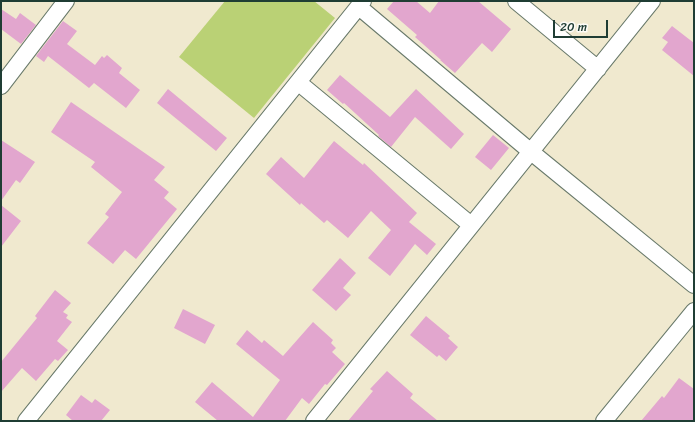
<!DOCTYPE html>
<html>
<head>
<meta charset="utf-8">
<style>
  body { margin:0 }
  #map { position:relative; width:695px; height:422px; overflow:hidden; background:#f0e9cf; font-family:Sriracha,sans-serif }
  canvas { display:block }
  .frame { position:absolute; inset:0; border:2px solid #1f3d34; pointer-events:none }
  .scale { position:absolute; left:553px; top:20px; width:55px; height:18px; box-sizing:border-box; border:2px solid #1f3d34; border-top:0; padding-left:5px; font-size:12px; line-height:14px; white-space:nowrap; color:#1f3d34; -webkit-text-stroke:3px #fdfcf7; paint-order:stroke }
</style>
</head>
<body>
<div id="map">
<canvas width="695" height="422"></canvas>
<div class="frame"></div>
<div class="scale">20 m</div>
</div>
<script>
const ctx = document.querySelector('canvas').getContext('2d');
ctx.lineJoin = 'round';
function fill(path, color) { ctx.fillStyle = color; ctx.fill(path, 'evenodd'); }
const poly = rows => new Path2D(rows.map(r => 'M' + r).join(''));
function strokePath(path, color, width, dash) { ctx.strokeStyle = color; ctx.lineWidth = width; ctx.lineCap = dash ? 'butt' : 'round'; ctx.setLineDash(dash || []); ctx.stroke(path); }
const green = poly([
  [225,1,314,1,335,18,254,118,179,57]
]);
const building = poly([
  [394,1,416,1,430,13,439,1,478,1,511,29,492,52,482,43,455,73,440,60,441,60,415,37,417,35,387,9],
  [1,9,16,19,20,13,36,25,21,44,1,29],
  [63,21,77,31,67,44,95,65,102,56,104,58,107,55,122,68,119,73,140,90,126,108,94,83,89,88,48,56,44,62,36,56],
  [672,26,694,43,694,76,662,50,668,42,662,38],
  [340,75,390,117,416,89,464,134,451,149,415,117,391,147,378,136,379,135,344,103,343,104,327,90],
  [168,89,227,138,216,151,157,103],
  [71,102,165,167,154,180,169,192,164,198,177,209,136,259,125,250,113,264,87,243,109,217,105,214,122,192,91,167,95,162,51,132],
  [493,135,509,148,491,170,475,157],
  [1,140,35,162,20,183,16,180,1,201],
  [334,141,363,165,364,163,417,213,409,222,436,244,427,255,415,244,390,276,368,258,391,230,371,211,348,238,327,220,324,223,301,203,300,205,266,174,281,157,304,178],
  [1,205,21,221,1,247],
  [340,258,356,273,343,288,351,295,336,311,312,290],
  [55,290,71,303,63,312,68,315,66,318,72,322,57,341,68,350,58,361,55,359,36,381,22,368,1,392,1,362,37,318,35,316],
  [183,309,215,325,205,344,174,328],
  [426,316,450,336,448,338,458,347,446,361,439,355,437,357,410,335],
  [313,322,333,340,331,343,336,348,332,352,345,364,327,385,325,384,309,404,302,398,285,421,218,421,195,402,212,382,253,417,280,380,236,344,247,330,262,343,264,340,283,356],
  [387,371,413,394,410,398,438,421,348,421,373,391,370,389],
  [679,378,694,389,694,421,641,421,662,396,664,398],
  [81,395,92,403,95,399,110,410,101,421,73,421,66,415]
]);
const street = poly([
  [516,1,598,69],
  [359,7,530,151,694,285],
  [299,83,471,225],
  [1,86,66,1],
  [26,421,363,1],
  [314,421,652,1],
  [604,421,694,311]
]);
fill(green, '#bad175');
fill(building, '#e2a6ce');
strokePath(street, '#68796a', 18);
strokePath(street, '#fff', 16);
</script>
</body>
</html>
